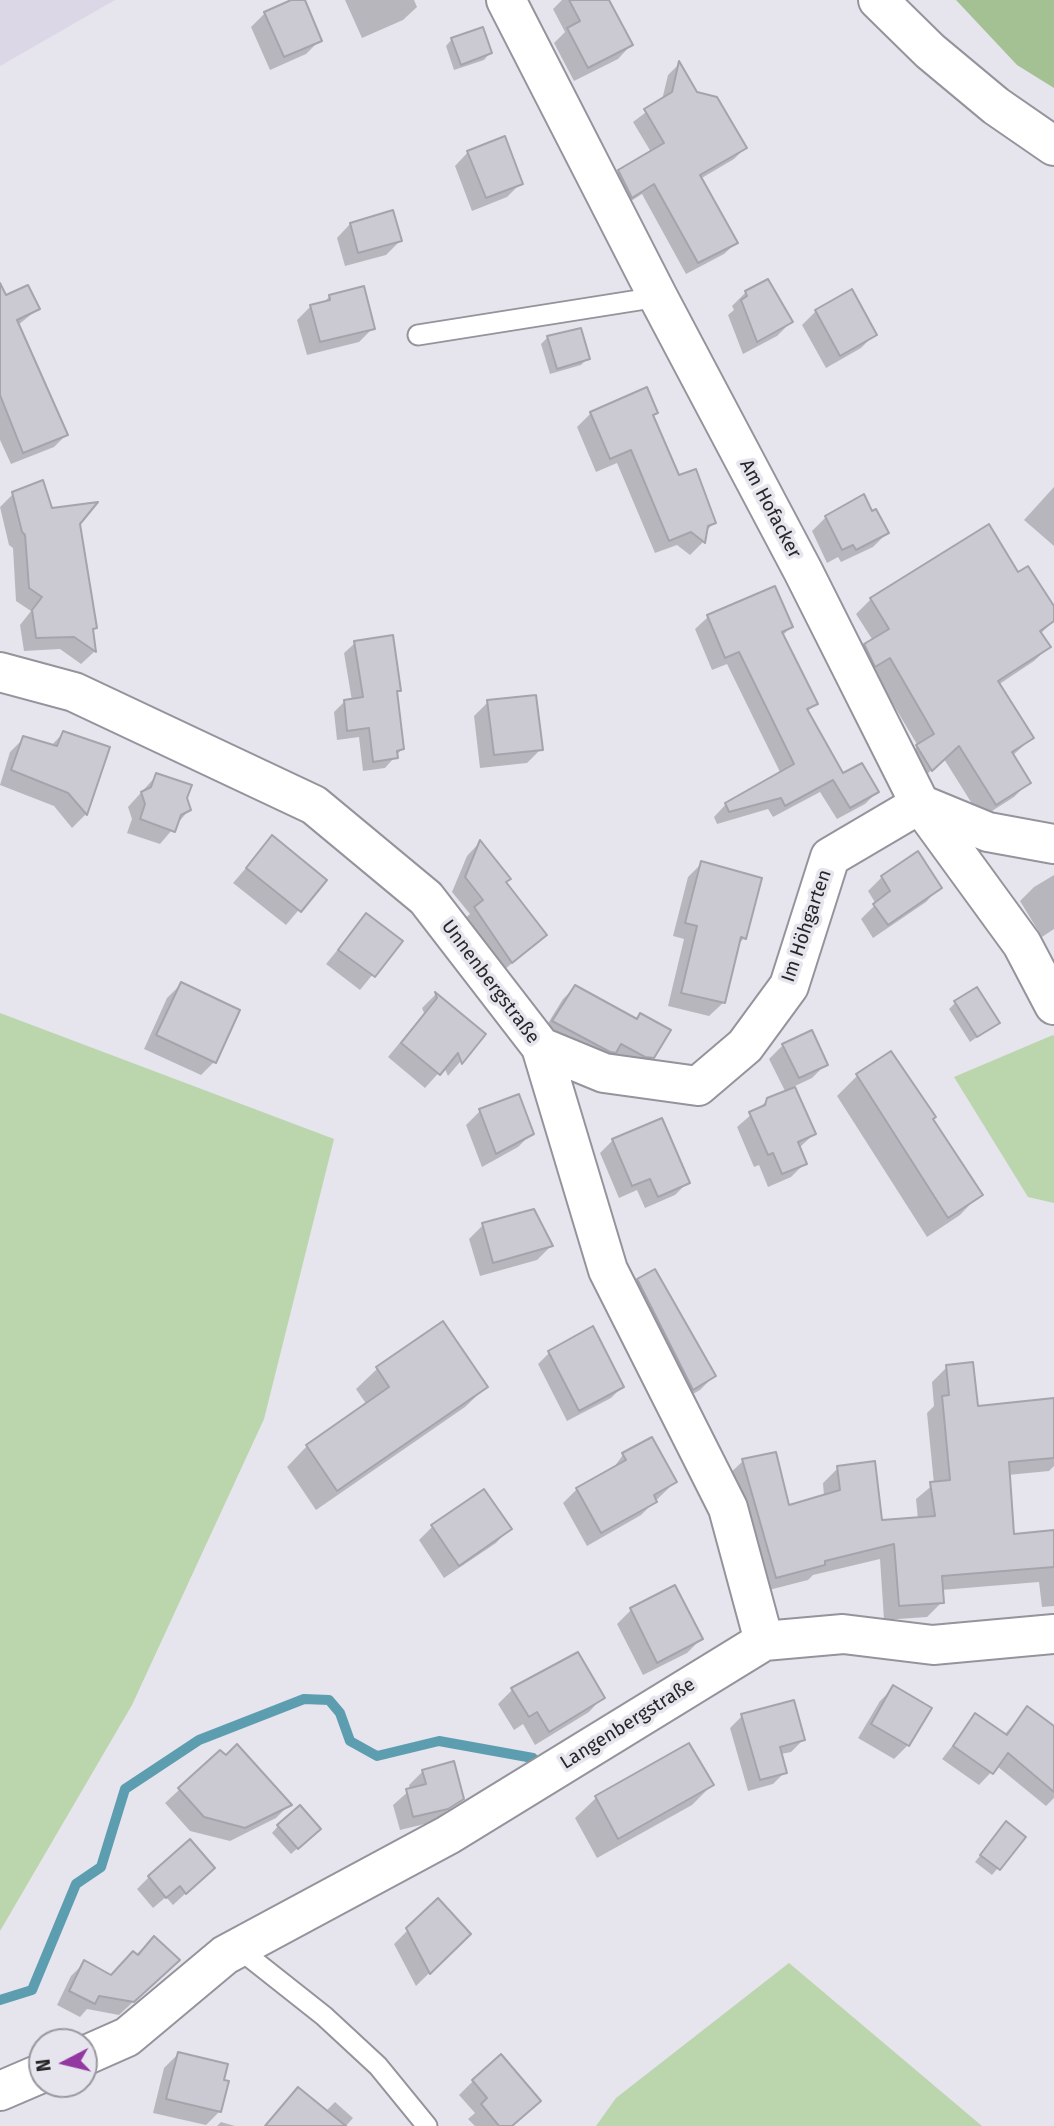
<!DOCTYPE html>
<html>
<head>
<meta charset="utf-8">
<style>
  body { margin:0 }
  #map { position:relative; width:1054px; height:2126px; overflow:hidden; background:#e6e4ed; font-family:"Fira Sans",sans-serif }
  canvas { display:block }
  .north { position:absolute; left:28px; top:2028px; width:70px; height:70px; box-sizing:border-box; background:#e6e4ed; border:2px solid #9a989f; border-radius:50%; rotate:263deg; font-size:19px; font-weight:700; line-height:28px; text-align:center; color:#272629 }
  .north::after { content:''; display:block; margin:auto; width:24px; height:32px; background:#9337a1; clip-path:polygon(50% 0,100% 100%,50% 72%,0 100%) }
</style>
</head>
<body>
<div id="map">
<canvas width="1054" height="2126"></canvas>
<div class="north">N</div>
</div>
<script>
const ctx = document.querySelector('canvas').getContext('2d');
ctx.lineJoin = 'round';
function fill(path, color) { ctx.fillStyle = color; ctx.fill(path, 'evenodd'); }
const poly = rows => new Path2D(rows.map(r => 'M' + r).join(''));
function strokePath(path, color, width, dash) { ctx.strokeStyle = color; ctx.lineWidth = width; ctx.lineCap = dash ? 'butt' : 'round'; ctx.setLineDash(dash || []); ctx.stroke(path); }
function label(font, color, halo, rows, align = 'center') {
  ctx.font = font + ' "Fira Sans",sans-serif'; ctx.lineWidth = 7; ctx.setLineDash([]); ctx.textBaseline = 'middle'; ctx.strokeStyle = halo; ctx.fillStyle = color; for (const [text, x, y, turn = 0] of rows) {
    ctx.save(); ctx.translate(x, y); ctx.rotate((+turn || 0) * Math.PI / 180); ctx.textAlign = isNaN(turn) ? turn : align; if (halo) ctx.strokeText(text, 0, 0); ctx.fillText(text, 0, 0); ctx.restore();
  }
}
const built = poly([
  [0,0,115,0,0,66]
]);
const green = poly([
  [0,1013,334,1139,264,1419,132,1705,0,1931],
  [1053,1035,1054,1036,1054,1203,1028,1197,954,1077],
  [789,1963,982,2126,596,2126,616,2098]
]);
const forest = poly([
  [956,0,1054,0,1054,88,1017,65]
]);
const shadow = poly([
  [296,0,303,0,320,40,306,54,270,70,251,27,265,13],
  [345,0,414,0,417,7,403,20,362,38],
  [562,0,607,0,631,45,618,59,574,81,554,43,565,32,553,9],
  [452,39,490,53,484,60,454,70,446,46],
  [679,64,696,94,745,148,734,159,700,179,736,243,724,254,686,274,642,194,620,208,607,183,619,171,651,152,633,122,662,100,668,75],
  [468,152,521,183,507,197,472,211,455,166],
  [350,224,400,241,386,255,345,266,337,238],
  [746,292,791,322,777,336,743,354,728,315,734,310,732,306],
  [330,296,373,328,359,342,307,355,297,320,311,306,322,304],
  [0,300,38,309,18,325,66,435,54,447,11,464,0,440],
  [816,311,875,334,861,348,826,368,802,325],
  [548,337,588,358,581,365,550,374,541,344],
  [656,412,652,416,678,477,714,523,706,531,703,542,690,555,677,545,655,553,617,463,596,472,577,427,591,413],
  [1054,487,1054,546,1024,520],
  [13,494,78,523,95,628,91,632,94,652,81,664,60,649,24,651,20,625,31,611,16,601,13,548,9,545,0,507],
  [863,497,887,533,873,547,841,562,838,557,827,563,812,531,826,517],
  [1018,575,1054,610,1054,621,1040,634,1049,647,1034,661,998,685,1032,738,1012,756,1029,782,1014,797,981,818,944,759,916,784,903,761,918,746,874,672,850,660,872,639,856,614,871,599],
  [708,617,791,627,782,636,815,704,807,712,843,775,877,792,865,804,837,819,820,792,773,817,768,809,717,824,714,817,726,804,781,774,727,664,712,670,695,629],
  [355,643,399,690,395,694,402,749,385,768,363,771,359,737,337,740,334,712,344,702,352,701,344,653],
  [488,702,541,749,527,763,480,768,474,716],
  [63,733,108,748,86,814,72,828,54,806,0,785,10,752,24,738,51,746],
  [157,775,185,798,189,810,160,844,127,833,132,819,128,807],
  [272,838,324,880,286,925,233,883],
  [480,842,504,883,545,935,497,976,461,922,470,914,452,892,467,856],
  [702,863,744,938,738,945,723,1003,709,1016,668,1006,684,939,673,936,688,877],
  [1054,875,1054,929,1042,937,1020,901,1034,887],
  [882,877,939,888,926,902,873,938,861,919,876,904,868,891],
  [366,915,400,941,360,990,326,964],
  [181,984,215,1061,201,1075,144,1049,167,998],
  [575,987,636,1020,641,1015,653,1057,641,1069,542,1033,563,999],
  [435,995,484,1034,448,1076,444,1067,425,1088,388,1057,424,1013,422,1008],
  [956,1002,997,1023,970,1042,949,1009],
  [783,1045,826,1064,812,1078,793,1087,814,1134,800,1147,805,1163,791,1177,768,1187,759,1165,754,1167,737,1127,768,1100,786,1093,769,1059],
  [857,1076,931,1119,980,1194,960,1215,927,1237,837,1096],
  [480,1111,532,1133,518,1147,482,1167,466,1125],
  [661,1120,687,1183,675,1195,645,1208,637,1190,619,1198,600,1153,613,1140],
  [483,1225,551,1246,537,1260,480,1276,469,1239],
  [638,1281,714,1376,700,1390,679,1402,624,1294],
  [442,1324,486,1387,465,1407,316,1510,287,1467,307,1446,367,1405,356,1389,377,1369],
  [592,1329,622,1387,611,1398,567,1421,538,1364,549,1353],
  [947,1367,976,1408,1054,1399,1054,1466,1049,1471,1008,1475,1012,1536,1054,1531,1054,1606,1042,1607,1039,1582,941,1590,942,1602,927,1617,884,1620,880,1559,813,1575,808,1580,761,1592,727,1476,743,1461,774,1454,788,1507,824,1497,823,1483,838,1468,880,1522,918,1519,916,1499,934,1484,927,1413,934,1406,932,1382],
  [623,1455,675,1482,641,1515,587,1546,563,1503,577,1489,611,1471],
  [433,1526,509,1529,496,1543,444,1578,419,1540],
  [674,1587,701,1639,687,1653,643,1675,617,1624,631,1610],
  [894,1687,908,1745,894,1759,858,1738,880,1701],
  [512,1690,602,1698,589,1712,535,1745,523,1724,514,1730,498,1704],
  [1027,1709,1054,1728,1054,1798,1046,1806,997,1766,979,1785,942,1759,976,1715,1004,1735],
  [742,1716,803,1740,791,1752,781,1754,785,1772,773,1784,748,1791,730,1728],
  [689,1746,712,1785,692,1805,597,1858,575,1818,596,1798],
  [220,1752,289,1805,276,1818,230,1841,190,1831,165,1803],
  [423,1771,462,1799,433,1822,400,1830,393,1805,410,1790,409,1785],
  [278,1826,312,1835,291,1854,272,1833],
  [1000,1830,1024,1837,992,1875,975,1862],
  [149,1877,200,1880,173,1905,166,1897,153,1908,137,1889],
  [408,1930,469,1934,416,1986,394,1944],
  [154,1939,164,1973,119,2015,87,2009,80,2017,57,2005,71,1976,85,1962,110,1977],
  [178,2054,220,2111,206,2125,153,2113,164,2068],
  [473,2081,512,2126,475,2126,468,2119,475,2113,459,2095],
  [298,2089,325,2112,335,2102,353,2118,346,2126,265,2126],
  [221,2122,235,2126,217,2126]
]);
const stream = poly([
  [0,2000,32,1990,76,1884,101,1867,125,1789,199,1740,304,1699,329,1700,340,1713,350,1741,377,1756,439,1741,533,1758]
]);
const building = poly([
  [291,0,305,0,322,41,284,57,264,12,291,0],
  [569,0,609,0,633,45,588,68,567,28,580,21,569,0],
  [483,27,492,53,461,65,451,38,483,27],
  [679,61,697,92,717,97,747,148,700,175,738,243,698,263,654,184,632,198,618,170,664,143,644,109,672,92,679,61],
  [505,136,523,184,486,198,467,151,505,136],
  [393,210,402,241,358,253,350,223,393,210],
  [768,279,793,322,757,342,741,300,747,296,745,291,768,279],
  [0,283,6,295,28,285,40,309,17,320,68,435,23,453,0,395,0,283],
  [364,286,375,329,320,342,310,305,330,300,329,295,364,286],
  [852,289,877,335,840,356,815,310,852,289],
  [581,328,590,359,557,369,547,336,581,328],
  [647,387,658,413,653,415,679,475,696,469,716,523,708,526,705,543,691,532,669,541,631,450,610,459,590,412,647,387],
  [43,480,52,508,98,502,80,524,97,628,93,629,96,652,74,637,36,638,32,610,42,597,29,588,25,535,22,532,12,492,43,480],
  [864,494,872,511,876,509,889,533,856,550,853,545,842,550,825,516,864,494],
  [989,524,1018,572,1028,566,1054,606,1054,621,1040,631,1051,647,998,681,1034,738,1012,752,1031,783,996,805,959,746,932,771,916,745,934,734,890,658,875,667,864,644,889,629,870,598,989,524],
  [775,586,793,627,782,632,818,704,807,709,843,773,862,763,879,792,850,808,833,780,785,806,781,798,729,812,725,803,794,764,739,652,725,658,707,615,775,586],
  [393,635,401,691,397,691,404,749,397,751,398,758,373,762,369,728,347,731,344,700,363,697,354,641,393,635],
  [536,695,543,750,494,755,487,700,536,695],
  [63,731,110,747,87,815,68,793,11,770,23,736,57,746,63,731],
  [156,773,192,785,187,798,191,810,181,815,175,832,140,819,145,804,141,792,151,787,156,773],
  [272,835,327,880,301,912,246,868,272,835],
  [480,840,511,879,506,882,547,935,512,963,474,907,483,900,465,877,480,840],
  [918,851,942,888,888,925,873,904,890,891,881,876,918,851],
  [701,861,762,878,746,939,741,937,725,1003,681,993,697,926,685,923,701,861],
  [366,913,403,941,375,977,338,950,366,913],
  [181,982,240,1010,216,1063,156,1035,181,982],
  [575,985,637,1019,640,1013,671,1030,654,1058,645,1057,621,1044,616,1053,610,1052,552,1021,575,985],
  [977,987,1000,1023,977,1037,954,1001,977,987],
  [435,992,486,1034,462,1064,458,1053,440,1075,401,1043,437,998,435,992],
  [812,1030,828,1065,799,1078,782,1044,812,1030],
  [891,1051,936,1117,933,1119,983,1195,948,1218,856,1074,891,1051],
  [795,1087,816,1134,798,1142,807,1164,782,1174,773,1153,768,1155,749,1112,765,1105,767,1098,795,1087],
  [519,1094,534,1134,496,1154,479,1109,519,1094],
  [662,1118,690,1183,658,1197,650,1179,632,1186,612,1139,662,1118],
  [534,1209,553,1246,493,1263,482,1223,534,1209],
  [655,1269,716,1376,693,1390,637,1279,655,1269],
  [443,1321,488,1387,337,1491,306,1445,389,1387,376,1367,443,1321],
  [593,1326,624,1387,579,1411,548,1351,593,1326],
  [973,1362,978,1406,1054,1398,1054,1458,1009,1462,1014,1534,1054,1530,1054,1567,942,1576,944,1603,899,1606,894,1544,825,1561,825,1565,776,1578,742,1459,776,1452,789,1505,840,1490,837,1466,875,1461,882,1520,935,1516,930,1482,950,1480,942,1396,949,1395,946,1365,973,1362],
  [652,1437,677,1482,654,1495,657,1502,601,1533,576,1488,626,1460,622,1453,652,1437],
  [484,1489,512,1529,459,1566,431,1525,484,1489],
  [675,1585,703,1639,657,1663,630,1608,675,1585],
  [578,1652,605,1698,549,1732,537,1712,529,1717,511,1688,578,1652],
  [893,1685,932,1708,909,1746,871,1724,893,1685],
  [794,1700,805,1740,780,1747,787,1773,760,1780,741,1714,794,1700],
  [1027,1706,1054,1726,1054,1792,1008,1753,993,1774,953,1746,975,1713,1007,1735,1027,1706],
  [689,1743,714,1785,618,1839,595,1796,689,1743],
  [237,1744,292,1805,245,1828,204,1817,178,1788,220,1750,226,1755,237,1744],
  [454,1761,464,1799,448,1809,413,1817,406,1789,426,1784,422,1770,454,1761],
  [300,1805,321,1829,298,1849,277,1825,300,1805],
  [1006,1821,1026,1837,1000,1870,980,1855,1006,1821],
  [190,1839,215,1868,186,1894,180,1886,166,1898,148,1876,190,1839],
  [438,1898,471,1934,430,1974,406,1928,438,1898],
  [154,1936,180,1960,134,2002,99,1996,95,2004,69,1991,84,1960,111,1975,133,1951,138,1955,154,1936],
  [178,2052,228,2064,224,2080,229,2081,221,2112,166,2099,178,2052],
  [501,2054,541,2101,512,2126,499,2126,481,2104,487,2098,472,2080,501,2054],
  [298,2087,346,2126,265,2126,298,2087]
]);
const service = poly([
  [418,335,658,297],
  [238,1948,324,2016,378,2066,427,2126]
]);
const minor = poly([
  [506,0,658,297,803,571,920,804,1022,944,1054,1005],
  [0,672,74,692,314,805,426,898,541,1047,608,1270,728,1508,764,1641],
  [541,1047,604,1073,698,1086,745,1046,789,986,830,857,920,804,988,832,1054,844],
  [84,2056,127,2037,225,1955,448,1835,764,1641,843,1634,933,1645,1054,1634],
  [0,2091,42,2073]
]);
const secondary = poly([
  [878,0,930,51,996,106,1054,146]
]);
const streetNames = [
  ["Am Hofacker",770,509,62],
  ["Im Höhgarten",807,926,-71],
  ["Unnenbergstraße",490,982,53],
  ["Langenbergstraße",628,1724,-32]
];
fill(built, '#dbd7e7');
fill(green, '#bbd5ad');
fill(forest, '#a3c193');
fill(shadow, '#0003');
strokePath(stream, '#5d9db0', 10);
fill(building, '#cbc9d1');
strokePath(building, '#a5a3ab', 2);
strokePath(service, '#95939b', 23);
strokePath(minor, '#95939b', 42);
strokePath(secondary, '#95939b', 42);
strokePath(service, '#fff', 19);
strokePath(minor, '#fff', 38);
strokePath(secondary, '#fff', 38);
label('19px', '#272629', '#e6e4ed', streetNames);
</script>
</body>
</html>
